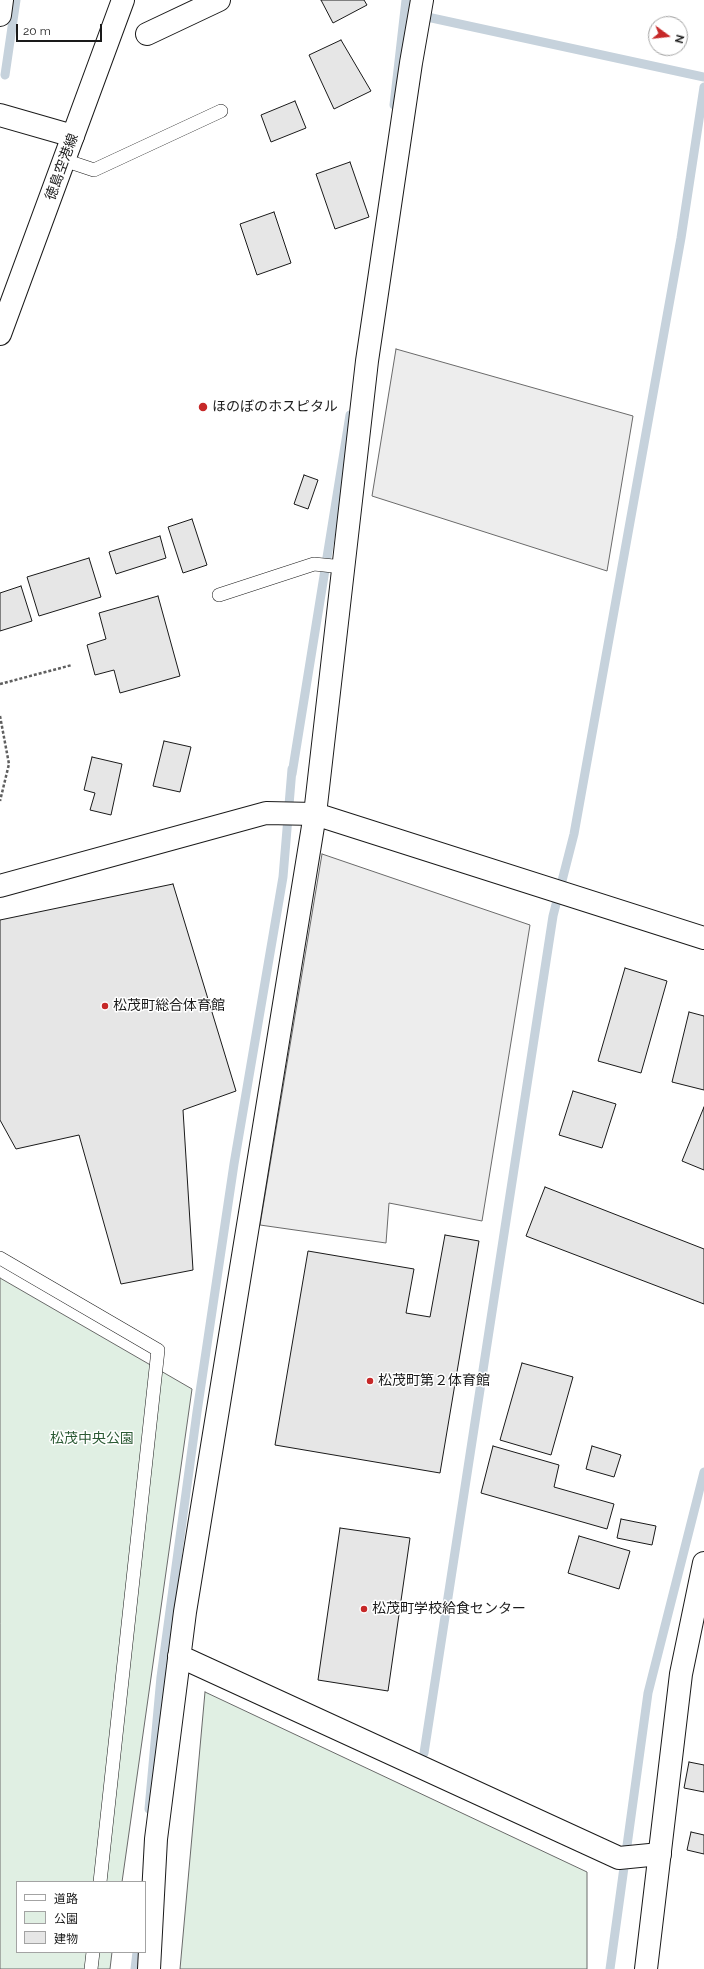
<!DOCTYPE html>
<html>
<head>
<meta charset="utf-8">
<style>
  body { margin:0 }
  #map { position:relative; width:704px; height:1969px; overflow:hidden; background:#fff; font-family:Raleway,"Noto Sans JP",sans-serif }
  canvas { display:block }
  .legend { position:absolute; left:16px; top:1881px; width:130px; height:72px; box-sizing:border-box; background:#fff; border:1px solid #a3a3a3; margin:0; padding:5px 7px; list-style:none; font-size:12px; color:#1a1a1a }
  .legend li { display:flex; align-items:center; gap:8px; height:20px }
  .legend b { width:20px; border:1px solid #a3a3a3 }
  .north { position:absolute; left:648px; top:16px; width:40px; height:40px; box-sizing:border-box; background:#fff; border:1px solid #a3a3a3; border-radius:50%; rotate:105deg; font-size:11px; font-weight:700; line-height:16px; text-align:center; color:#1a1a1a }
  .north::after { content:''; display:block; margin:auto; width:14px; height:18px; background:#c62828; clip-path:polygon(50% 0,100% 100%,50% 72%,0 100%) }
  .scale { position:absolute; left:16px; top:24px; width:86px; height:18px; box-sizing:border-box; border:2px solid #1a1a1a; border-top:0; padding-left:5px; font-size:12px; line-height:14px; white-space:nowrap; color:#1a1a1a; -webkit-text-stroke:3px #fff; paint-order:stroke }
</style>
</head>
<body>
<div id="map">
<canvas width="704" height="1969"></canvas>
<ul class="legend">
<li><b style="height:5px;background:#fff"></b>道路</li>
<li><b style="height:11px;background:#e0efe3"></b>公園</li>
<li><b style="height:11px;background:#e6e6e6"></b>建物</li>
</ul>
<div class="north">N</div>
<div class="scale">20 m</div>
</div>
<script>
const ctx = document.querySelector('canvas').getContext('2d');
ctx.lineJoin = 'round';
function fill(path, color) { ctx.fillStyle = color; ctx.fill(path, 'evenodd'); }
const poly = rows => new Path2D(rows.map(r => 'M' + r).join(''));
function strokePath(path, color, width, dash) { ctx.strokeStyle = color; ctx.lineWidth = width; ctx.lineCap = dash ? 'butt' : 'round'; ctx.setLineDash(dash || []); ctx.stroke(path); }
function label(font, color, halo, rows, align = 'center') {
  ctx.font = font + ' Raleway,"Noto Sans JP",sans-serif'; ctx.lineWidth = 3; ctx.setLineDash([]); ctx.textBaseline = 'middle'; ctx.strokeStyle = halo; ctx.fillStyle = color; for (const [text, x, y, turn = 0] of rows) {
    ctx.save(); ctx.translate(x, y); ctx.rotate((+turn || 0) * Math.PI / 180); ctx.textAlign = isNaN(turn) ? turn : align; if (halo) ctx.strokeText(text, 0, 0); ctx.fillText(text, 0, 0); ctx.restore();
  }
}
const green = poly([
  [0,1278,192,1389,122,1882,17,1882,17,1952,112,1952,110,1969,0,1969,0,1278],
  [205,1692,587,1872,587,1969,180,1969,205,1692]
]);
const parking = poly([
  [396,349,633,416,607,571,372,496,396,349],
  [322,854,530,925,482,1221,389,1203,386,1243,260,1225,322,854]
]);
const stream = poly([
  [418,15,704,77],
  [5,75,16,0],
  [394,105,406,0],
  [292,774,350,415],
  [424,1753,553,916,574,834,681,238,704,87],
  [149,1809,161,1677,197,1412,234,1164,283,877,292,769],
  [135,1969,137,1952],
  [610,1969,648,1693,704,1472]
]);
const building = poly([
  [321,0,364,0,367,5,333,23,321,0],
  [341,40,371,91,334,109,309,55,341,40],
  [295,101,306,128,271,142,261,115,295,101],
  [350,162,369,217,335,229,316,174,350,162],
  [274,212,291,263,257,275,240,224,274,212],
  [304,475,318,480,308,509,294,504,304,475],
  [192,519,207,565,183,573,168,527,192,519],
  [160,536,166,558,116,574,109,552,160,536],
  [89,558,101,597,39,616,27,577,89,558],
  [21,586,32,621,0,631,0,593,21,586],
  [158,596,180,676,120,693,114,670,95,675,87,645,106,639,99,613,158,596],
  [164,741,191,747,180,792,153,786,164,741],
  [92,757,122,764,111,815,90,810,95,793,84,790,92,757],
  [173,884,236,1091,183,1110,193,1270,121,1284,79,1135,16,1149,0,1120,0,920,173,884],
  [625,968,667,981,641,1073,598,1061,625,968],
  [689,1012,704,1016,704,1090,672,1082,689,1012],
  [573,1091,616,1104,602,1148,559,1135,573,1091],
  [704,1107,704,1170,682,1161,704,1107],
  [545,1187,704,1249,704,1304,526,1236,545,1187],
  [445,1235,479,1241,440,1473,275,1445,308,1251,414,1269,406,1313,430,1317,445,1235],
  [522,1363,573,1377,551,1455,500,1440,522,1363],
  [493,1446,559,1465,554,1487,614,1504,607,1529,481,1493,493,1446],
  [592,1446,621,1455,614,1477,586,1469,592,1446],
  [621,1519,656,1526,652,1545,617,1538,621,1519],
  [340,1528,410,1538,388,1691,318,1680,340,1528],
  [579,1536,630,1551,619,1589,568,1573,579,1536],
  [689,1762,704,1765,704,1792,684,1788,689,1762],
  [691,1832,704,1835,704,1854,687,1850,691,1832]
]);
const path = poly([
  [0,684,72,665],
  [0,716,9,764,0,801]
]);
const lane = poly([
  [64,160,94,170,221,111],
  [219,595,314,564,343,567],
  [0,1258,158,1350,100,1882],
  [91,1969,93,1952]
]);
const street = poly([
  [0,15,2,0],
  [147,34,219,0],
  [0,115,73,136],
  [179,1656,619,1858,660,1854],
  [149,1969,156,1839,185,1612,315,814,367,361,411,63,422,0]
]);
const secondary = poly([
  [0,886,266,813,315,814,704,938],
  [646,1969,681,1674,704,1563]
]);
const primary = poly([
  [0,334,123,0]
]);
const markers = [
  [203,407,5,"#c62828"],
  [105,1006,4,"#c62828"],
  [370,1381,4,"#c62828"],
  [364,1609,4,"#c62828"]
];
const streetNames = [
  ["徳島空港線",62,167,-70]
];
const poiNames = [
  ["ほのぼのホスピタル",212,407],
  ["松茂町総合体育館",113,1006],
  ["松茂町第２体育館",378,1381],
  ["松茂町学校給食センター",372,1609]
];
const parkNames = [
  ["松茂中央公園",92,1439]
];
fill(green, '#e0efe3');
strokePath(green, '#6a6a6a', 1);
fill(parking, '#ededed');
strokePath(parking, '#6a6a6a', 1);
strokePath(stream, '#c6d2dc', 9);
fill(building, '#e6e6e6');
strokePath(building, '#1a1a1a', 1);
strokePath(lane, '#1a1a1a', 14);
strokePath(street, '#1a1a1a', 24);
strokePath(secondary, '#1a1a1a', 24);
strokePath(primary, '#1a1a1a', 24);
strokePath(path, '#5f5f5f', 2.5, [3, 2]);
strokePath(lane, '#fff', 13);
strokePath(street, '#fff', 22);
strokePath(secondary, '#fff', 22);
strokePath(primary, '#fff', 22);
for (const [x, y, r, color] of markers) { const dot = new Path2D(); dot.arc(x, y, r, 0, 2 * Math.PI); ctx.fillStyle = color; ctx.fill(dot); strokePath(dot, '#fff', 1.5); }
label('14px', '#1a1a1a', '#fff', streetNames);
label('14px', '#1a1a1a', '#fff', poiNames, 'left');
label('14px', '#2b5a34', '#fff', parkNames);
</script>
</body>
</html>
